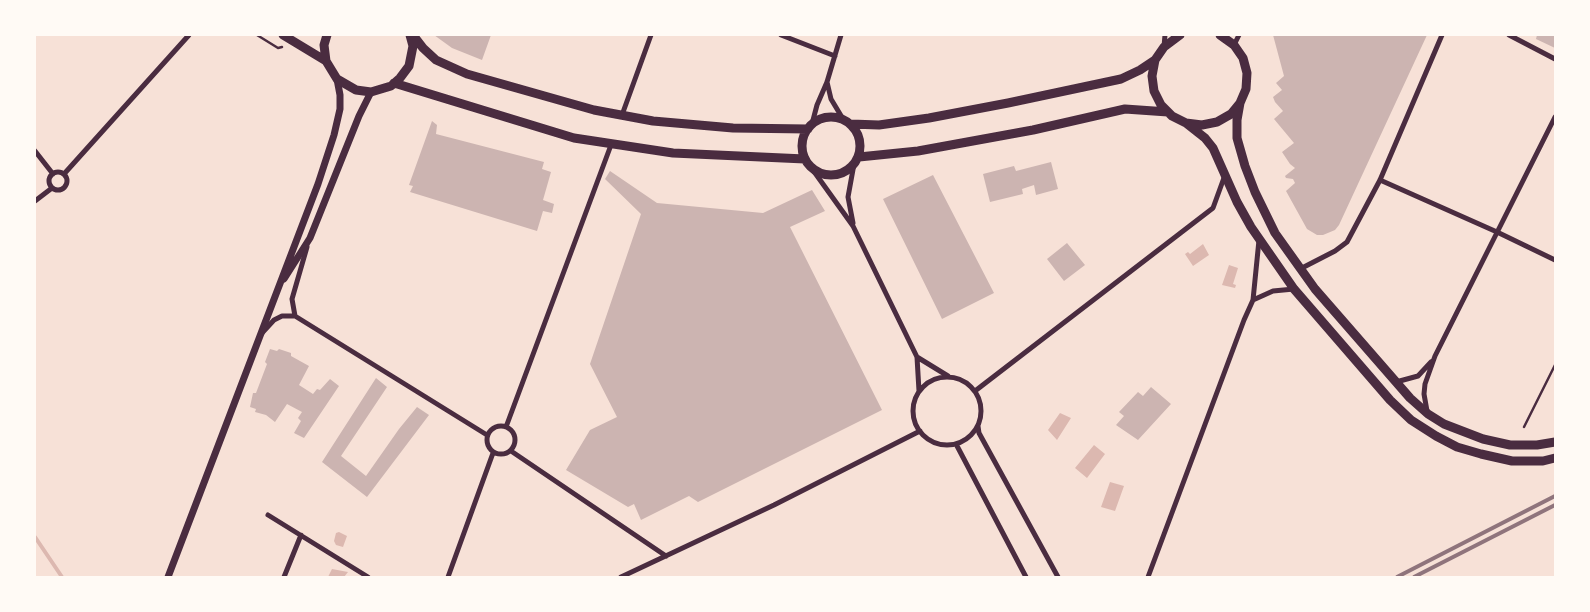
<!DOCTYPE html>
<html>
<head>
<meta charset="utf-8">
<style>
  body { margin:0 }
  #map { position:relative; width:1590px; height:612px; overflow:hidden; background:#f7e1d7; font-family:"DM Sans",sans-serif }
  canvas { display:block }
  .frame { position:absolute; inset:0; border:36px solid #fffaf5; pointer-events:none }
</style>
</head>
<body>
<div id="map">
<canvas width="1590" height="612"></canvas>
<div class="frame"></div>
</div>
<script>
const ctx = document.querySelector('canvas').getContext('2d');
ctx.lineJoin = 'round';
function fill(path, color) { ctx.fillStyle = color; ctx.fill(path, 'evenodd'); }
const poly = rows => new Path2D(rows.map(r => 'M' + r).join(''));
function strokePath(path, color, width, dash) { ctx.strokeStyle = color; ctx.lineWidth = width; ctx.lineCap = dash ? 'butt' : 'round'; ctx.setLineDash(dash || []); ctx.stroke(path); }
const water = poly([
  [1203,244,1209,255,1193,266,1185,254,1188,252,1190,254],
  [1229,265,1238,268,1233,284,1236,285,1235,288,1222,285],
  [1060,413,1071,418,1057,440,1048,430],
  [1094,445,1105,454,1087,478,1075,468],
  [1110,482,1124,486,1115,511,1101,507],
  [339,532,347,536,343,547,336,545,334,541,336,533],
  [332,569,348,572,344,577,328,577]
]);
const stream = poly([
  [35,537,62,577]
]);
const building = poly([
  [434,35,491,35,482,60,452,48],
  [1273,35,1427,35,1339,225,1335,230,1323,235,1317,235,1307,229,1286,191,1295,183,1293,179,1286,178,1285,176,1295,168,1290,164,1282,152,1294,143,1274,119,1283,111,1275,102,1273,97,1282,90,1276,83,1284,76],
  [1537,35,1555,35,1555,48,1536,39],
  [432,121,437,125,436,134,544,162,542,169,551,172,543,200,554,204,552,213,543,211,537,231,410,192,413,186,409,185],
  [1051,162,1058,189,1036,195,1034,185,1022,189,1023,194,990,202,983,174,1014,166,1016,171],
  [610,171,657,203,763,213,812,190,825,211,790,227,882,410,698,502,689,496,641,520,634,504,628,507,566,470,590,430,617,417,590,364,641,214,605,179],
  [933,175,994,293,942,319,883,199],
  [1067,243,1085,265,1064,281,1047,259],
  [270,349,277,351,279,349,291,353,291,356,309,366,299,385,313,394,317,389,320,390,330,379,339,386,304,438,294,433,301,421,298,418,302,412,287,404,275,422,266,415,255,412,256,409,250,407,253,393,256,393,267,364,265,362],
  [376,378,387,387,341,456,366,476,399,429,417,407,429,415,367,497,322,462],
  [1151,387,1171,404,1138,440,1116,425,1124,416,1119,412,1138,392,1143,396]
]);
const path = poly([
  [257,35,278,48,282,47]
]);
const service = poly([
  [1524,427,1555,365]
]);
const minor = poly([
  [781,35,835,56],
  [1509,35,1555,59],
  [1234,45,1239,35],
  [1164,47,1165,35],
  [827,82,831,99,843,119],
  [622,115,651,35],
  [812,124,817,105,827,82,841,35],
  [35,151,53,174],
  [810,166,853,226,917,357,919,391],
  '49 181a9 9 0 1 1 18 0a9 9 0 1 1-18 0Z',
  [64,174,189,35],
  [1380,180,1497,232,1555,260],
  [35,201,52,188],
  [853,223,848,197,854,164],
  [307,247,292,299,295,316,487,435],
  [1300,269,1335,251,1347,242,1380,180,1442,35],
  [1253,300,1273,291,1294,289],
  [262,333,274,320,282,316,295,316],
  [917,357,948,376],
  '913 411a34 34 0 1 1 68 0a34 34 0 1 1-68 0Z',
  [1396,382,1418,376,1431,362],
  [975,391,1213,208,1225,175],
  [1427,411,1424,394,1425,384,1435,356,1555,117],
  '487 440a14 14 0 1 1 28 0a14 14 0 1 1-28 0Z',
  [978,426,979,433,1058,577],
  [506,427,611,145],
  [956,444,1026,577],
  [511,451,666,556],
  [268,515,368,577],
  [284,577,301,535],
  [448,577,493,453],
  [621,577,774,505,920,431],
  [1148,577,1244,320,1253,300,1259,240]
]);
const tertiary = poly([
  [284,279,310,238,359,116,371,92],
  [168,577,318,184,334,135,340,109,340,95,337,79]
]);
const primary = poly([
  [283,35,326,61],
  [327,35,324,45,326,61,337,79,356,90,371,92,391,86,400,78,409,66,413,46,410,35],
  [413,35,423,48,436,60,467,74,594,110,653,121,733,128,808,129],
  [1180,35,1164,47,1155,60,1152,76,1154,91,1161,105,1172,116,1186,123,1202,125,1217,122,1231,114,1240,103,1246,89,1247,73,1243,58,1234,45,1220,35],
  [394,83,574,138,673,153,805,159],
  [1240,103,1237,120,1237,138,1245,166,1255,192,1275,233,1315,289,1410,398,1428,414,1444,424,1483,439,1510,445,1537,445,1555,442],
  '802 146a29 29 0 1 1 58 0a29 29 0 1 1-58 0Z',
  [1186,123,1205,138,1213,148,1237,202,1251,227,1294,289,1390,400,1411,420,1436,436,1457,447,1481,454,1512,461,1543,461,1555,458],
  [851,124,879,125,929,118,1008,103,1121,79,1140,70,1155,60],
  [859,157,918,151,1033,130,1125,109,1168,112]
]);
const rail = poly([
  [1397,577,1555,496],
  [1414,577,1555,505]
]);
fill(water, '#dcb8b0');
strokePath(stream, '#dcb8b0', 4);
fill(building, '#ccb4b1');
strokePath(path, '#4a2c40', 2.5);
strokePath(service, '#4a2c40', 2.5);
strokePath(minor, '#4a2c40', 5);
strokePath(tertiary, '#4a2c40', 7);
strokePath(primary, '#4a2c40', 9);
strokePath(rail, '#8f747c', 4);
</script>
</body>
</html>
